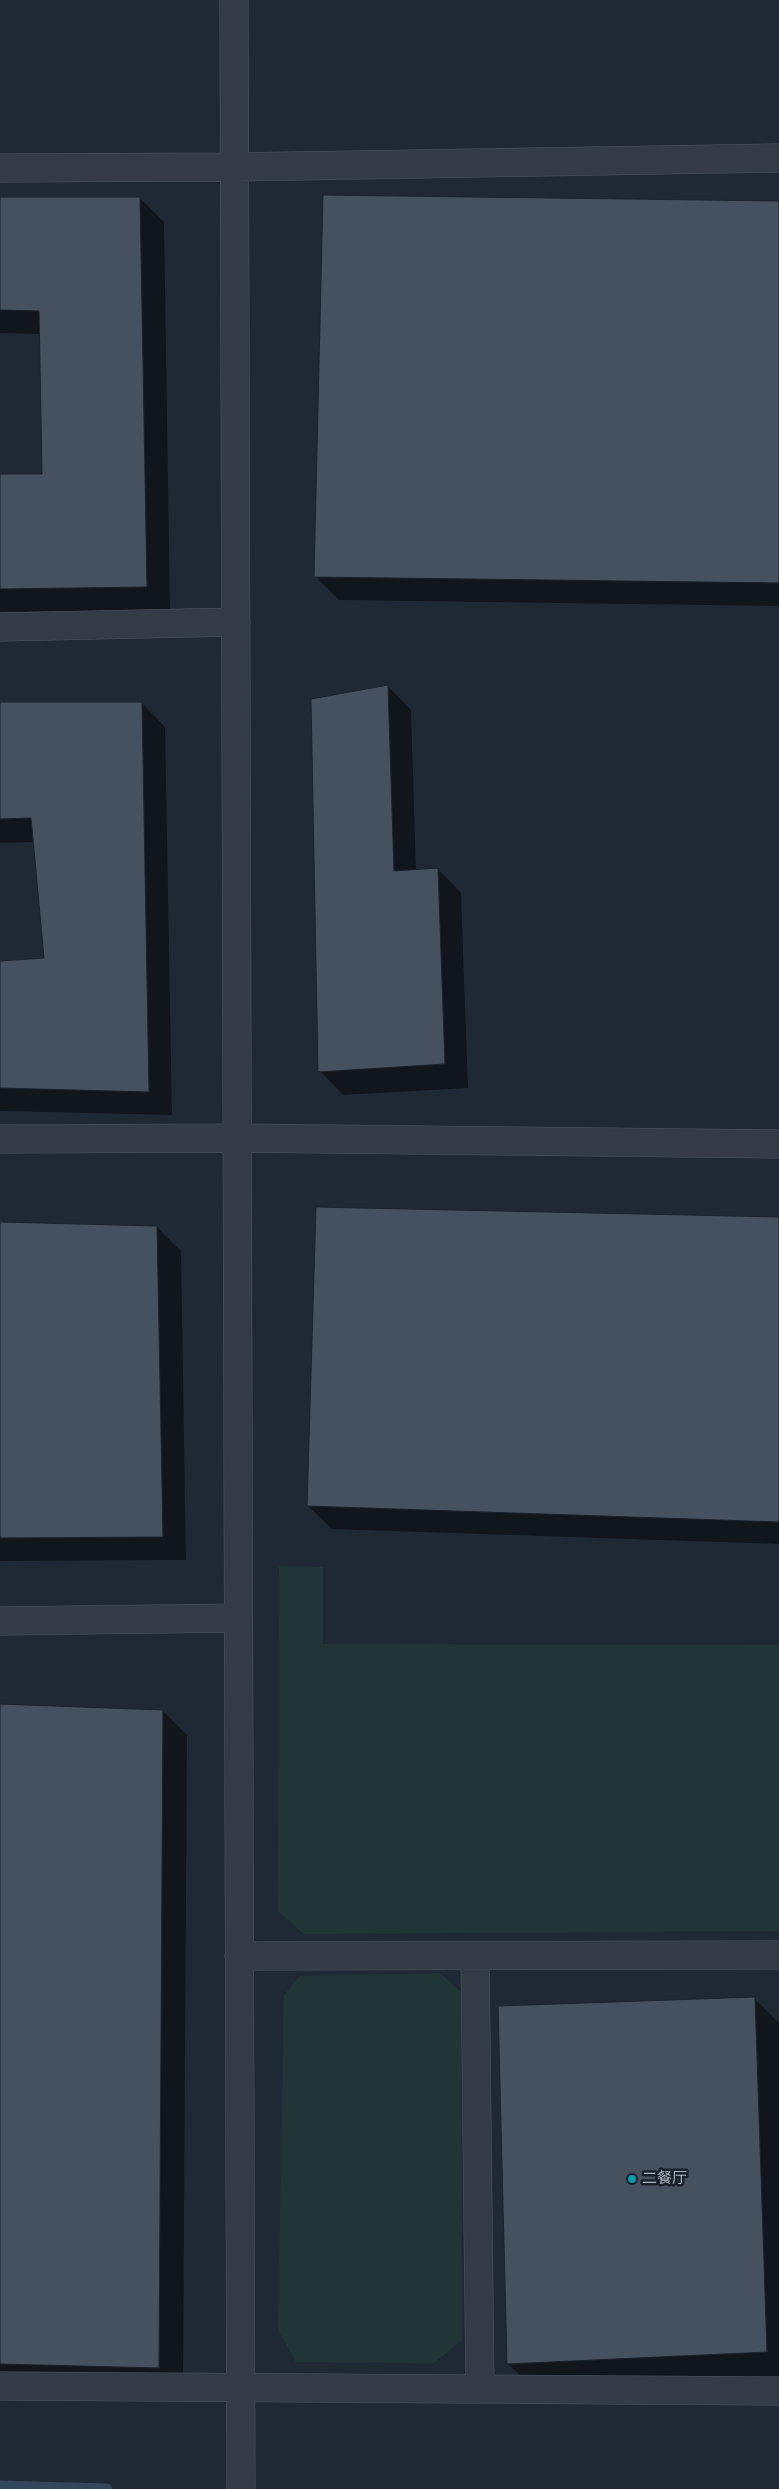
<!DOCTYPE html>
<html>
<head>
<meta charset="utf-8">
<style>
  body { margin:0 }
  canvas { display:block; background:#1f2935 }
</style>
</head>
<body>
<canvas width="779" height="2489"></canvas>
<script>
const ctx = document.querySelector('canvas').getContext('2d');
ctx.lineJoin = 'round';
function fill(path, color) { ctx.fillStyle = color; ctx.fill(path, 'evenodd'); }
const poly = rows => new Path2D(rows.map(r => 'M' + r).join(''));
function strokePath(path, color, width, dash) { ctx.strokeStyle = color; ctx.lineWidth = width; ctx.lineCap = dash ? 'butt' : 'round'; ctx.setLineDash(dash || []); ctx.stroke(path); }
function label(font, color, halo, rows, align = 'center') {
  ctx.font = font + ' "PT Sans Narrow","Noto Sans SC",sans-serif'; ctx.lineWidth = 5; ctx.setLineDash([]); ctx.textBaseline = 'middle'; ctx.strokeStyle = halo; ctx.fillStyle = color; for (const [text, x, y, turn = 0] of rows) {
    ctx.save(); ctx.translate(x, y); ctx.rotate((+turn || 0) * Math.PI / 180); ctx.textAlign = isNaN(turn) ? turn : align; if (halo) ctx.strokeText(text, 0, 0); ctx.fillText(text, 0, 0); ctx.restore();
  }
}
const green = poly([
  [279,1566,323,1567,323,1644,779,1645,779,1931,304,1934,278,1911],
  [440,1973,461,1992,462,2340,434,2363,296,2362,278,2330,284,1995,300,1976]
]);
const shadow = poly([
  [0,198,140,198,164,222,170,610,0,612,0,475,43,475,41,334,0,333],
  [779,203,779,606,339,600,316,577],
  [388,686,411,710,416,871,438,869,461,893,468,1088,343,1095,320,1071],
  [0,703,142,703,165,727,172,1115,0,1111,0,963,45,959,34,842,0,843],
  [779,1218,779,1544,332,1529,308,1506],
  [0,1223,157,1227,181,1251,186,1560,0,1561],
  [0,1705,163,1711,187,1735,183,2391,0,2386],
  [755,1999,779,2023,779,2382,538,2393,508,2364]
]);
const stream = poly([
  [0,2486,107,2489]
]);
const building = poly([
  [323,195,779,201,779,583,314,577,323,195],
  [0,197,140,197,147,587,0,589,0,474,42,474,39,311,0,310,0,197],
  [388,685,394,871,438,868,445,1064,318,1072,311,699,388,685],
  [0,702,142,702,149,1092,0,1088,0,961,44,958,31,818,0,819,0,702],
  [316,1207,779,1217,779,1522,307,1506,316,1207],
  [0,1222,157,1226,163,1537,0,1538,0,1222],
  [0,1704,163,1710,159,2368,0,2364,0,1704],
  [755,1997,767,2352,507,2364,498,2006,755,1997]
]);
const minor = poly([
  [234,0,241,2489],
  [0,168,235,167,779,158],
  [0,627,236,622],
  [0,1139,237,1138,779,1144],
  [0,1621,238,1618],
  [239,1956,779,1955],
  [475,1956,480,2389],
  [0,2386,779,2391]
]);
const markers = [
  [632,2179,5,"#0f9aa8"]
];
const poiNames = [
  ["二餐厅",642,2179]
];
fill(green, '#213536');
fill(shadow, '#0007');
strokePath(stream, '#33465c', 11);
fill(building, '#45515f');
strokePath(building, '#1a222c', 1);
strokePath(minor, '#505964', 29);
strokePath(minor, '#333b46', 28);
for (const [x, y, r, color] of markers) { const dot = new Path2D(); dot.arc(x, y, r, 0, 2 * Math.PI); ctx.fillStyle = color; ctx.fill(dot); strokePath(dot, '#18202a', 2); }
label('15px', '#acb6c3', '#18202a', poiNames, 'left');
</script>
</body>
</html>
